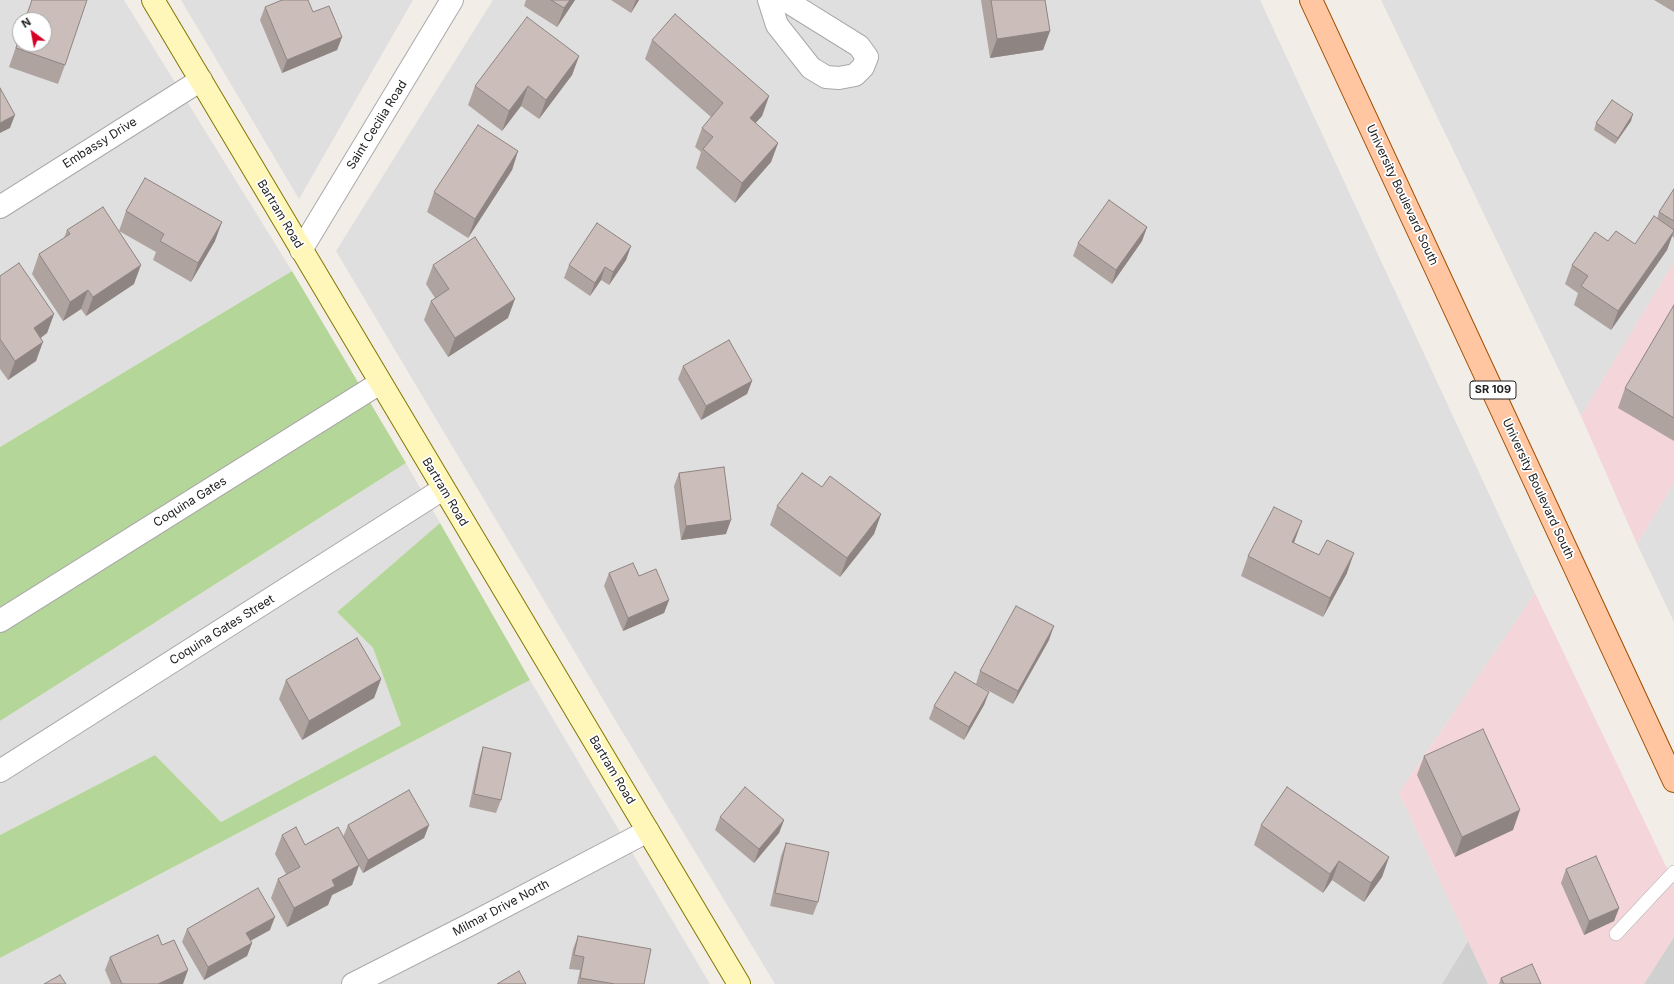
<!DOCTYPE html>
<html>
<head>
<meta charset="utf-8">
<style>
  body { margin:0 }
  #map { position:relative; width:1674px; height:984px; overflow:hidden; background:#f3ede8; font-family:Inter,sans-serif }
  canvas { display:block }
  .north { position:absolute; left:12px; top:12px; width:40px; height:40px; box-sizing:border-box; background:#fff; border:1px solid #a7a7a7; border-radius:50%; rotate:328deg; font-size:11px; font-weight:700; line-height:16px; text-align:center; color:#222 }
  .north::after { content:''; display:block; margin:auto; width:14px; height:18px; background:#d40025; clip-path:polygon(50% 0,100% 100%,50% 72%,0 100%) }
</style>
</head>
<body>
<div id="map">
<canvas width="1674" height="984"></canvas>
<div class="north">N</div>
</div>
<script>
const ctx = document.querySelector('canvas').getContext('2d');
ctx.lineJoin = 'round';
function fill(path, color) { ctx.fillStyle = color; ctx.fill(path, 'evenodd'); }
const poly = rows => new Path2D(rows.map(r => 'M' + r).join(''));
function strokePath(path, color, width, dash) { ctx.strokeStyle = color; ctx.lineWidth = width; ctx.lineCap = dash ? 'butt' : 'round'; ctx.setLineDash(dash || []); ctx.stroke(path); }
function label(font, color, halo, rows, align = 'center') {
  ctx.font = font + ' Inter,sans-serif'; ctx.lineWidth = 3.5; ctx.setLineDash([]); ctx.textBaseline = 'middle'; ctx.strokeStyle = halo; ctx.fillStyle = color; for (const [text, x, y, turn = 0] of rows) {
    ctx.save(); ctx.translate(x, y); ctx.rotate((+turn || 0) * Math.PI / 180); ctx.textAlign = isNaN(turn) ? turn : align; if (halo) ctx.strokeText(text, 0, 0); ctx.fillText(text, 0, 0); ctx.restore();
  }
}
const residential = poly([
  [0,0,124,0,292,271,0,447],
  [20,20,44,20,44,44,20,44],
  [181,0,413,0,299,199],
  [493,0,1260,0,1535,593,1399,793,1468,941,1442,984,775,984,617,723,336,251],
  [1381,0,1674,0,1674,262,1581,416],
  [406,463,440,523,337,612,373,648,401,725,221,822,155,755,0,835,0,721],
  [1674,483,1674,622,1637,544],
  [530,680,710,984,0,984,0,958]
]);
const commercial = poly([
  [1674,262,1674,483,1637,544,1581,416],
  [1535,593,1674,883,1674,937,1644,984,1488,984,1399,793]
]);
const religious = poly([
  [1674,937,1674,984,1644,984],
  [1468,941,1488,984,1442,984]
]);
const forest = poly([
  [292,271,406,463,0,721,0,447],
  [440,523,530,680,0,958,0,835,155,755,221,822,401,725,373,648,337,612]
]);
const lane = poly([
  [1616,934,1674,872]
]);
const street = poly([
  [769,0,777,25,811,68,826,77,839,78,855,75,863,67,867,57,859,46,785,0],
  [0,207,201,80],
  [301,250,452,0],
  [0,621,380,383],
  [0,771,443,489],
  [353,984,471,924,648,831]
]);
const secondary = poly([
  [153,0,739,984]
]);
const primary = poly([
  [1311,0,1674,781]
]);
const wall = poly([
  [526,0,575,0,557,27,524,6],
  [611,0,639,0,631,13],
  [981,0,1045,0,1050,31,1043,50,990,58],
  [1654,0,1674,0,1674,12],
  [265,7,313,12,342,37,337,50,282,73,260,20],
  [20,35,65,65,58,84,9,67],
  [652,40,769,96,762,116,755,123,778,143,771,162,735,203,696,168,701,152,695,147,702,128,711,117,645,59],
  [579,56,572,75,539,119,521,106,502,131,468,105,475,86],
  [1631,121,1615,144,1594,130,1596,123],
  [518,151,512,170,468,238,427,212,434,192],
  [1674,189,1674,238,1672,236,1667,250,1611,330,1574,305,1578,293,1565,284,1572,265,1608,241,1635,244,1657,219,1659,212],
  [126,211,215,241,191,282,153,260,156,252,119,231],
  [1147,227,1142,241,1112,284,1073,256,1078,243],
  [67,230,134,284,86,316,81,309,63,321,32,274,39,254,64,238],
  [631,246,626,260,609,285,601,280,590,296,564,278,569,265],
  [433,265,508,318,448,357,424,320,431,301,435,298,426,284],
  [0,276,54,314,47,333,41,338,36,361,8,380,0,369],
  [1674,305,1674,441,1618,408,1625,388],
  [683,366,752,381,747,394,701,420,678,379],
  [679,473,726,534,681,540,674,486],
  [822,487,881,514,874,534,840,577,770,525,777,506],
  [1295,540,1294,543,1347,573,1323,617,1241,576,1248,556],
  [609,573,639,576,669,600,664,613,623,631,604,586],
  [1049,640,1013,704,976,684,980,671],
  [381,679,374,698,302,740,279,699,286,680],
  [989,692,984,705,964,740,929,719,934,706],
  [483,747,501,800,496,813,469,807,479,760],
  [1424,756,1513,830,1455,857,1417,775],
  [720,817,784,820,779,833,754,863,715,830],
  [348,825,429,825,424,838,363,873,359,866,352,885,332,895,328,905,287,927,271,898,278,879,286,874,275,854,282,835,305,845,343,837],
  [1261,825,1389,857,1382,877,1364,902,1332,880,1323,893,1254,845],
  [786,843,818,902,813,915,770,906,781,856],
  [1566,869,1619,908,1614,921,1584,935,1561,883],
  [187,929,270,930,250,941,252,943,247,956,204,980,182,942],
  [578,936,644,984,577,984,580,970,569,969,573,949],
  [162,945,183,984,111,984,105,970,110,957],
  [1501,978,1541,984,1499,984]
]);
const shadedWall = poly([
  [570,0,575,0,557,27,564,8],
  [636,0,639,0,631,13],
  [1050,31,1043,50,990,58,997,39],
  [342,37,337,50,282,73,287,60],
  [579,56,572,75,539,119,546,100],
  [528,86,521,106,502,131,509,111],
  [769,96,762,116,743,137,750,118],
  [1633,114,1631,121,1615,144,1618,138],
  [15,115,10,128,0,133,0,123],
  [778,143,771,162,735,203,742,183],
  [518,151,512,170,468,238,475,219],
  [222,222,215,241,191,282,198,263],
  [1147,227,1142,241,1112,284,1116,270],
  [1674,231,1667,250,1611,330,1618,311],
  [631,246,626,260,609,285,613,272],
  [141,265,134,284,86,316,93,297],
  [605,267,601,280,590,296,595,283],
  [88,290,81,309,63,321,70,302],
  [515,299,508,318,448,357,455,338],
  [54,314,47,333,27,347,34,328],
  [43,342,36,361,8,380,15,361],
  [752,381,747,394,701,420,706,406],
  [881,514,874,534,840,577,847,558],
  [731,520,726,534,681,540,686,526],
  [1302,521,1295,540,1285,561,1292,542],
  [1354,553,1347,573,1323,617,1330,598],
  [669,600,664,613,623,631,628,618],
  [1054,626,1049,640,1013,704,1018,691],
  [381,679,374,698,302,740,309,721],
  [989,692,984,705,964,740,969,727],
  [1520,810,1513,830,1455,857,1462,837],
  [784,820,779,833,754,863,759,849],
  [429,825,424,838,363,873,368,860],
  [1389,857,1382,877,1364,902,1371,883],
  [1339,861,1332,880,1323,893,1330,874],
  [359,865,352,885,332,895,328,905,287,927,294,908,332,880],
  [1619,908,1614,921,1584,935,1589,921],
  [275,917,270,930,241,946,246,933],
  [252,943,247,956,204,980,208,967],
  [188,970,183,984,158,984]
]);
const building = poly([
  [32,0,87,0,65,65,16,48,20,36,20,44,44,44,44,20,25,20,32,0],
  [282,0,308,0,313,12,329,6,342,37,287,60,265,7,282,0],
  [551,0,570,0,564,8,551,0],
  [991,0,1045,0,1050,31,997,39,991,0],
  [675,14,769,96,750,118,778,143,742,183,703,149,713,137,702,128,723,103,652,40,675,14],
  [527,17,579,56,546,100,528,86,509,111,475,86,527,17],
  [0,88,15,115,0,123,0,88],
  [1612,100,1633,114,1618,138,1596,123,1612,100],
  [478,125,518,151,475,219,434,192,478,125],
  [145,178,222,222,198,263,160,241,164,234,126,211,145,178],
  [1674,189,1674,221,1659,212,1674,189],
  [1109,200,1147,227,1116,270,1078,243,1109,200],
  [103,207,141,265,93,297,88,290,70,302,39,254,70,234,67,230,103,207],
  [1654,216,1674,230,1674,231,1618,311,1581,286,1588,276,1572,265,1595,232,1608,241,1616,231,1635,244,1654,216],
  [597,223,631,246,613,272,605,267,595,283,569,265,597,223],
  [475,237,515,299,455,338,431,301,449,289,433,265,475,237],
  [19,263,54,314,34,328,43,342,15,361,0,339,0,276,19,263],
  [1674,305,1674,418,1625,388,1674,305],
  [729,340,752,381,706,406,683,366,729,340],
  [724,467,731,520,686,526,679,473,724,467],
  [802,473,822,487,830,476,881,514,847,558,777,506,802,473],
  [1274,507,1302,521,1292,542,1319,555,1327,540,1354,553,1330,598,1248,556,1274,507],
  [633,563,639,576,656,569,669,600,628,618,609,573,633,563],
  [1016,606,1054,626,1018,691,980,671,1016,606],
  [357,638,381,679,309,721,286,680,357,638],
  [955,672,989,692,969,727,934,706,955,672],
  [1483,729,1520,810,1462,837,1424,756,1483,729],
  [483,747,511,753,501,800,474,794,483,747],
  [745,787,784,820,759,849,720,817,745,787],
  [1287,787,1389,857,1371,883,1339,861,1330,874,1261,825,1287,787],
  [409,790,429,825,368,860,348,825,409,790],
  [296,827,305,845,338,827,359,865,332,880,335,886,294,908,278,879,300,867,282,835,296,827],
  [786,843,829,852,818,902,775,893,786,843],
  [1596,856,1619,908,1589,921,1566,869,1596,856],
  [258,888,275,917,246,933,252,943,208,967,187,929,258,888],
  [158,935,162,945,174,940,188,970,158,984,122,984,110,957,158,935],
  [578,936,651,949,644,984,615,984,580,978,584,957,574,955,578,936],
  [1532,964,1541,984,1504,984,1501,978,1532,964],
  [519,971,526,984,497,984,519,971],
  [60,975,66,984,44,984,60,975]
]);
const shields = [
  [1493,390,46]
];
const shieldNames = [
  ["SR 109",1493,390]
];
const streetNames = [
  ["Saint Cecilia Road",377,125,-58],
  ["Embassy Drive",100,143,-32],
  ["University Boulevard South",1402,195,65],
  ["Bartram Road",280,214,59],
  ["University Boulevard South",1538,489,65],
  ["Bartram Road",445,492,59],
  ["Coquina Gates",190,502,-32],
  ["Coquina Gates Street",222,630,-32],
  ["Bartram Road",612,770,59],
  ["Milmar Drive North",501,908,-28]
];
fill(residential, '#e0dfdf');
fill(commercial, '#f4d6da');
fill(religious, '#d0d0d0');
fill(forest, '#b5d699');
strokePath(lane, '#a9a9a9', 14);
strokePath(street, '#a9a9a9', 24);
strokePath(secondary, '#827900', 24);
strokePath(primary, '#a04f00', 24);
strokePath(lane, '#fff', 13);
strokePath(street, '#fff', 22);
strokePath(secondary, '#fff6ba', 22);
strokePath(primary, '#ffc6a1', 22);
fill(wall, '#afa3a0');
fill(shadedWall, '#8e8582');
fill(building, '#cbbeba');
strokePath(building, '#8e8582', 1);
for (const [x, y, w] of shields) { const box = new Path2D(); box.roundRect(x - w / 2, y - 9, w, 18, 3); ctx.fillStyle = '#fff'; ctx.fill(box); strokePath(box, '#222', 1); }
label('bold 11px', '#222', null, shieldNames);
label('12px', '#222', '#fff', streetNames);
</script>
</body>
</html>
